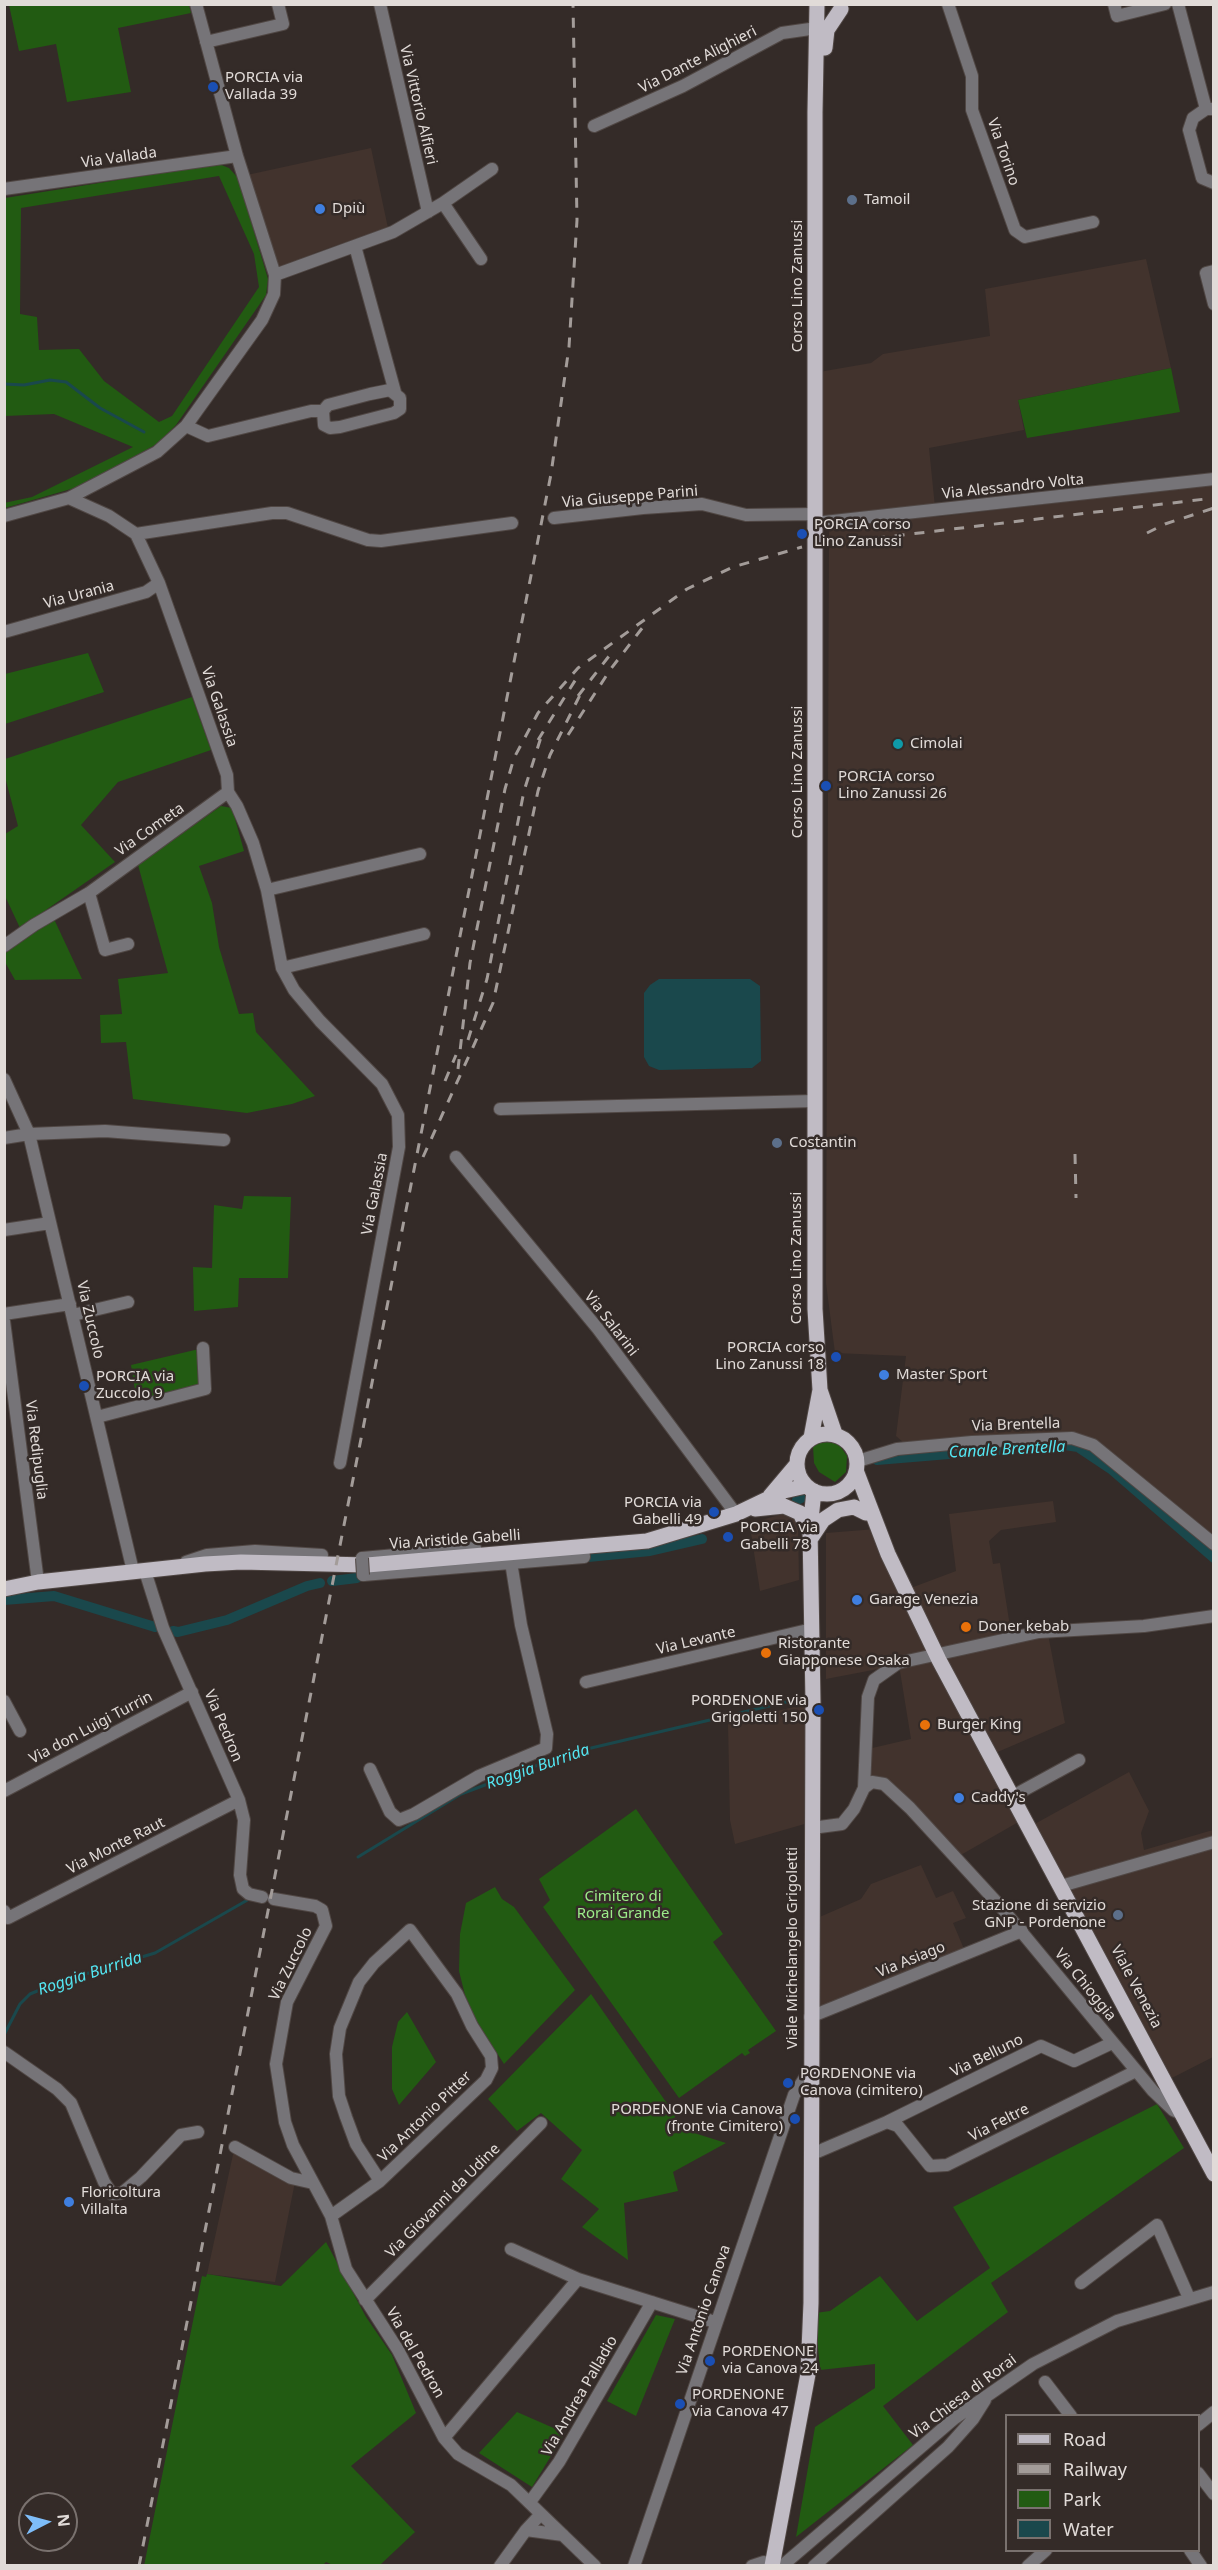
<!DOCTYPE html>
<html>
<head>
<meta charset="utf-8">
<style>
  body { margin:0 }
  #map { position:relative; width:1218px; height:2570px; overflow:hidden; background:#342b28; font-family:"Noto Sans",sans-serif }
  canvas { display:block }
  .frame { position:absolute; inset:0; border:6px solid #e1dbd8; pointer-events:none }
  .legend { position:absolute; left:1005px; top:2414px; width:195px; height:138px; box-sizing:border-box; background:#342b28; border:2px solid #79716e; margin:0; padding:8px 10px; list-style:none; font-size:18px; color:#e1dbd8 }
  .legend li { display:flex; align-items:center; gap:12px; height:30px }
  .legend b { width:30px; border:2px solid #79716e }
  .north { position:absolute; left:18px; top:2492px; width:60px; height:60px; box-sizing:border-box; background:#342b28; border:2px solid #79716e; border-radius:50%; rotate:84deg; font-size:16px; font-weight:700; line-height:24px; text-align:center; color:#e1dbd8 }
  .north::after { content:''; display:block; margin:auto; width:21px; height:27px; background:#7ebdf9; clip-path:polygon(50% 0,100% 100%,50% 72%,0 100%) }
</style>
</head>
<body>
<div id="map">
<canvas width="1218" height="2570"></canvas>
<div class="frame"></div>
<ul class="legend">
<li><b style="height:8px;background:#c0bbc4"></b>Road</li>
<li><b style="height:8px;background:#a39c99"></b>Railway</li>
<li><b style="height:16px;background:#225b12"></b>Park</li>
<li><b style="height:16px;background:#1a484c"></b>Water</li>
</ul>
<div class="north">N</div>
</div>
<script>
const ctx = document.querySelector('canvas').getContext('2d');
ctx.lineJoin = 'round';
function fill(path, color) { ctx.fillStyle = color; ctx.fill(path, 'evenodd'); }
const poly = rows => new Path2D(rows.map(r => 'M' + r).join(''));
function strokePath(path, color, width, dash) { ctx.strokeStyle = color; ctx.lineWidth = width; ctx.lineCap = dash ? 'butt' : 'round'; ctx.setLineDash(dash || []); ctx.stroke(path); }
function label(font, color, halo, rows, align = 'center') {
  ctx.font = font + ' "Noto Sans",sans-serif'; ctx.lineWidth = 5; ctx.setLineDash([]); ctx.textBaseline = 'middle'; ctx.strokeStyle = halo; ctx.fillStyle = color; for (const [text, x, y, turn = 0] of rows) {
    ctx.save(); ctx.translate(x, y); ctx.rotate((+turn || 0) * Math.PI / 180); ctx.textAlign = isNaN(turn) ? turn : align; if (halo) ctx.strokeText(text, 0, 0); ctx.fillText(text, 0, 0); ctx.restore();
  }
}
const built = poly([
  [371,148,388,228,317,252,278,270,247,175],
  [1146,259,1171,368,1018,400,1024,430,929,448,936,517,1213,485,1213,1539,1100,1444,1082,1435,1059,1432,904,1443,896,1436,906,1356,835,1353,826,1283,829,529,819,519,819,372,871,363,883,354,990,336,985,289],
  [1053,1501,1056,1522,1001,1530,989,1541,993,1564,1000,1563,1012,1639,1048,1634,1065,1723,993,1754,908,1589,956,1571,949,1514],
  [782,1514,791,1515,798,1524,799,1580,760,1591,750,1527,755,1522],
  [876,1529,1022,1820,959,1856,899,1793,867,1782,868,1749,911,1739,899,1665,826,1679,826,1533],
  [810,1703,808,1823,735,1844,730,1820,728,1723],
  [1129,1772,1149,1811,1141,1833,1144,1850,1213,1830,1213,2057,1168,2080,1031,1826],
  [921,1865,936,1898,953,1891,966,1918,953,1923,964,1949,814,2010,815,1919,861,1899,871,1884],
  [234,2150,295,2182,275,2282,207,2274]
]);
const green = poly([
  [189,5,191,13,118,28,131,92,67,102,56,44,19,51,9,5],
  [219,164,229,168,238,178,268,279,266,295,176,425,157,444,78,487,5,508,4,503,32,497,133,447,54,414,5,416,5,198],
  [219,176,254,254,259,287,172,416,159,422,104,381,79,349,39,350,37,317,20,314,21,208],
  [1171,368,1180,412,1027,438,1018,400],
  [88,653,104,692,5,724,5,674],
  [192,697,211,750,118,782,81,825,115,862,20,928,5,896,5,834,18,826,5,777,5,759],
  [221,806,232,808,244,851,199,866,212,903,219,947,239,1014,253,1013,256,1032,315,1096,292,1104,247,1113,133,1099,126,1042,101,1043,100,1015,122,1014,118,979,168,973,138,865],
  [54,919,82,979,15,980,5,962,4,954],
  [244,1196,291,1197,288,1278,239,1278,238,1307,194,1311,193,1267,212,1268,214,1205,242,1209],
  [199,1349,202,1386,137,1403,131,1365],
  [822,1441,838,1443,847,1456,846,1472,835,1482,819,1472,814,1463,813,1446],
  [636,1809,723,1934,713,1942,776,2031,748,2050,750,2053,745,2056,742,2053,679,2098,543,1907,550,1900,539,1879],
  [495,1887,502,1899,514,1907,575,1990,504,2064,477,2022,465,1995,459,1971,460,1934,466,1903],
  [591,1994,675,2115,675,2127,726,2143,673,2172,678,2191,624,2203,628,2260,582,2227,599,2209,561,2179,582,2150,541,2113,517,2131,488,2099],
  [407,2012,436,2062,399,2105,392,2089,392,2047,398,2022],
  [1157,2104,1184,2148,991,2283,1008,2312,883,2406,913,2445,796,2537,815,2427,875,2388,875,2364,820,2370,815,2313,830,2311,880,2276,917,2321,990,2268,953,2207],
  [326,2242,366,2317,392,2355,416,2413,351,2466,415,2532,380,2565,333,2565,326,2562,322,2566,144,2566,202,2276,206,2277,207,2274,281,2286],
  [656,2315,675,2319,636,2416,607,2401],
  [517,2412,565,2433,532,2487,479,2453]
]);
const water = poly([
  [659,979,750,979,760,986,761,1061,752,1068,659,1070,649,1066,644,1057,644,993,650,985]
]);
const stream = poly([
  [4,384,24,385,50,380,66,382,100,408,144,432],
  [358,1857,461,1794,570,1753,803,1698],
  [4,2035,20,2004,30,1994,59,1982,155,1953,251,1898]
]);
const canal = poly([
  [877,1460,1033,1447,1065,1445,1078,1447,1111,1469,1214,1558],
  [797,1500,803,1497],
  [588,1557,650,1551,702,1539],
  [332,1581,357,1578],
  [4,1600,54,1596,155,1627],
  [173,1631,178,1632,227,1620,307,1586,320,1583]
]);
const minor = poly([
  [380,4,428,212],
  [948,4,972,76,972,110,1015,230,1025,237,1093,222],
  [1114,4,1117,16,1165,4],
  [1178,4,1206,109],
  [206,42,283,24,278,4],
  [1212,109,1206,109,1193,118,1189,130,1202,178,1214,183],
  [594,126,683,86,782,33,817,28],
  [4,189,237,156],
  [443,203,481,259],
  [355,246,395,392],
  [1214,271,1206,273,1214,304],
  [275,275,393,232,443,203,492,169],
  [186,426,208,436,311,411,323,411,328,405,370,394,390,390,400,398,400,409,394,413,340,427,330,428,324,425,323,411],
  [69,498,109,516,136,534,272,513,287,513,368,540,381,541,512,523],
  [4,516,69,498,157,452,186,426,262,320,274,294,275,275,237,156,196,4],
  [554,518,643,508,702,504,746,515,815,514],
  [815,523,1214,479],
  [136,534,159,583,227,775,228,792,237,806,253,843,267,890,282,968,294,990,320,1021,382,1084,398,1115,399,1147,340,1463],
  [4,632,146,592,159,583],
  [267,890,420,854],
  [89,893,105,950,128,944],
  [4,946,34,925,89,893,228,792],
  [282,968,424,934],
  [4,1079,29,1134,133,1571],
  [500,1109,814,1101],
  [4,1138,29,1134,105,1131,224,1140],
  [456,1157,598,1329,736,1514],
  [4,1230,50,1223],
  [4,1314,70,1304],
  [73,1315,128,1302],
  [4,1321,38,1582],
  [97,1417,205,1389,203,1348],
  [858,1461,897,1449,972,1442,1072,1438,1093,1445,1214,1544],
  [362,1558,475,1548],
  [186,1562,207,1555,255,1551,322,1555],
  [145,1571,163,1628,239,1800,244,1820,240,1875,243,1889,249,1894,262,1897],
  [363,1575,584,1557,583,1548],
  [586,1682,812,1629],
  [4,1701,20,1731],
  [370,1769,390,1812,399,1820,414,1814,479,1776,546,1748,547,1734,521,1625,511,1562],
  [864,1788,872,1782,884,1784,910,1808,1001,1907,1153,2091,1173,2110,1182,2114],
  [4,1791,192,1692],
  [1013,1796,1079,1760],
  [812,1828,842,1824,854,1809,864,1788,868,1697,874,1680,898,1663,1039,1632,1144,1626,1214,1616],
  [1061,1886,1214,1842],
  [274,1899,315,1906,322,1910,326,1926,287,2002,276,2064,285,2122,293,2145,331,2216,346,2269,398,2350,444,2438,458,2454,511,2485,595,2566],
  [4,1911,8,1918,239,1800],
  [810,2017,1022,1931],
  [4,2052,57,2089,71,2103,104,2182,112,2194,122,2193,141,2177,181,2135,198,2132],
  [887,2122,898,2126,930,2166,947,2165,1136,2071],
  [235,2147,291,2178,313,2183],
  [810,2155,887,2122,1041,2046,1074,2061,1112,2043],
  [331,2216,380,2181,486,2080,492,2068,491,2056,472,2026,457,1994,410,1930,374,1963,359,1982,340,2028,336,2054,339,2096,346,2117,356,2144,380,2181],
  [511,2249,578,2279,715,2322],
  [1081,2283,1157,2225,1189,2298],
  [365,2300,541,2123],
  [1045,2382,1071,2416],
  [1198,2425,1214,2412],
  [444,2438,578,2279],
  [1198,2473,1214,2494],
  [530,2502,559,2462,652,2302],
  [526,2530,563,2535],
  [1190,2550,1201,2566],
  [783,2565,955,2418,1033,2364,1117,2321,1214,2292],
  [500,2566,526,2530,541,2514],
  [634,2566,794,2095,811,2068],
  [752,2566,764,2562],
  [814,2566,948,2447,973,2419,985,2400],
  [1028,2566,1046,2550]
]);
const major = poly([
  [817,4,815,112,815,1309,820,1390,835,1434],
  [825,48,827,30,841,9],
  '797 1464a30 30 0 1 1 60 0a30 30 0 1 1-60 0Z',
  [811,1438,820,1390],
  [857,1473,888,1554,939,1660,1214,2174],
  [770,1496,797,1464],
  [755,1509,784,1506,793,1510,800,1513,808,1530],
  [811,1538,823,1520,838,1510,854,1507,866,1513],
  [4,1589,38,1582,205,1564,241,1562,367,1565,647,1541,736,1514,784,1491,806,1486],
  [772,2566,808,2374,811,2303,813,1702,810,1529,814,1491]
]);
const rail = poly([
  [1147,533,1165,524,1214,508],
  [835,543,1214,498],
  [578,696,613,651],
  [568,735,610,670,643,627],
  [538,740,576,679],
  [468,1040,487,979,524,791,542,734],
  [458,1069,470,963,505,789,514,758,538,713,578,668,687,589,733,567,802,547],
  [445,1081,456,1055],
  [1075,1154,1076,1198],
  [423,1157,493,1003,538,791,550,755,583,689],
  [139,2566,551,474,569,347,577,220,573,4]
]);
const minorBridge = poly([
  [362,1558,363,1575]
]);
const markers = [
  [213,87,6,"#1a4fb4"],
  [852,200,6,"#5c6f8a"],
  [320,209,6,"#3f7fe0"],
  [802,534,6,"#1a4fb4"],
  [898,744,6,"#0f9aa8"],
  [826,786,6,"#1a4fb4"],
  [777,1143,6,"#5c6f8a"],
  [836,1357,6,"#1a4fb4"],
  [884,1375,6,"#3f7fe0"],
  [84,1386,6,"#1a4fb4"],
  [714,1512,6,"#1a4fb4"],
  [728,1537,6,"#1a4fb4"],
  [857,1600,6,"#3f7fe0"],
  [966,1627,6,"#e8710a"],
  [766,1653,6,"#e8710a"],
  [819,1710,6,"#1a4fb4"],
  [925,1725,6,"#e8710a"],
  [959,1798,6,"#3f7fe0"],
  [1118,1915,6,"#5c6f8a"],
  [788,2083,6,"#1a4fb4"],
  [795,2119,6,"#1a4fb4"],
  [69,2202,6,"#3f7fe0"],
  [710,2361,6,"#1a4fb4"],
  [680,2404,6,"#1a4fb4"]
];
const streetNames = [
  ["Via Dante Alighieri",698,60,-27],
  ["Via Vittorio Alfieri",418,105,77],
  ["Via Torino",1003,152,71],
  ["Via Vallada",119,158,-8],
  ["Corso Lino Zanussi",798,286,-90],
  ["Via Alessandro Volta",1013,487,-6],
  ["Via Giuseppe Parini",630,497,-5],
  ["Via Urania",79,595,-15],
  ["Via Galassia",219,707,71],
  ["Corso Lino Zanussi",798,772,-90],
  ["Via Cometa",150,830,-35],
  ["Via Galassia",375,1194,-79],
  ["Corso Lino Zanussi",797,1258,-90],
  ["Via Zuccolo",90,1320,77],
  ["Via Salarini",611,1324,52],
  ["Via Brentella",1016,1425,-2],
  ["Via Redipuglia",36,1450,83],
  ["Via Aristide Gabelli",455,1540,-4],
  ["Via Levante",696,1641,-13],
  ["Via Pedron",223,1726,67],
  ["Via don Luigi Turrin",91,1728,-28],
  ["Via Monte Raut",116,1846,-27],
  ["Viale Michelangelo Grigoletti",793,1948,-90],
  ["Via Asiago",911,1960,-22],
  ["Via Zuccolo",291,1964,-64],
  ["Via Chioggia",1085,1985,51],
  ["Viale Venezia",1136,1987,62],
  ["Via Belluno",987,2056,-26],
  ["Via Antonio Pitter",425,2117,-44],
  ["Via Feltre",999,2123,-27],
  ["Via Giovanni da Udine",443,2201,-45],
  ["Via Antonio Canova",704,2310,-71],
  ["Via del Pedron",415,2353,60],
  ["Via Andrea Palladio",580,2396,-60],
  ["Via Chiesa di Rorai",963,2397,-37]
];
const poiNames = [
  ["PORCIA via",225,78],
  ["Vallada 39",225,95],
  ["Tamoil",864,200],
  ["Dpiù",332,209],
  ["PORCIA corso",814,525],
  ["Lino Zanussi",814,542],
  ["Cimolai",910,744],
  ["PORCIA corso",838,777],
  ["Lino Zanussi 26",838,794],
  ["Costantin",789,1143],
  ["PORCIA corso",824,1348,"right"],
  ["Lino Zanussi 18",824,1365,"right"],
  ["Master Sport",896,1375],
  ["PORCIA via",96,1377],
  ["Zuccolo 9",96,1394],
  ["PORCIA via",702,1503,"right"],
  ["Gabelli 49",702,1520,"right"],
  ["PORCIA via",740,1528],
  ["Gabelli 78",740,1545],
  ["Garage Venezia",869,1600],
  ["Doner kebab",978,1627],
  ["Ristorante",778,1644],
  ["Giapponese Osaka",778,1661],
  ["PORDENONE via",807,1701,"right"],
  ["Grigoletti 150",807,1718,"right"],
  ["Burger King",937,1725],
  ["Caddy's",971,1798],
  ["Stazione di servizio",1106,1906,"right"],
  ["GNP - Pordenone",1106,1923,"right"],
  ["PORDENONE via",800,2074],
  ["Canova (cimitero)",800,2091],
  ["PORDENONE via Canova",783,2110,"right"],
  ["(fronte Cimitero)",783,2127,"right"],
  ["Floricoltura",81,2193],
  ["Villalta",81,2210],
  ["PORDENONE",722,2352],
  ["via Canova 24",722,2369],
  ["PORDENONE",692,2395],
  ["via Canova 47",692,2412]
];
const parkNames = [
  ["Cimitero di",623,1897],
  ["Rorai Grande",623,1914]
];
const waterNames = [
  ["Canale Brentella",1007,1450,-3],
  ["Roggia Burrida",538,1767,-19],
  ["Roggia Burrida",90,1974,-18]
];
fill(built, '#42332d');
fill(green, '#225b12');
fill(water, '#1a484c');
strokePath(stream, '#1a484c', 3);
strokePath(canal, '#1a484c', 10);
strokePath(minor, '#504744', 14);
strokePath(major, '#504744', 17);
strokePath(minor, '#767478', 12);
strokePath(major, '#c0bbc4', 15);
strokePath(rail, '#a39c99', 3, [10, 10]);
strokePath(minorBridge, '#504744', 14, []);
strokePath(minorBridge, '#767478', 12);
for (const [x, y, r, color] of markers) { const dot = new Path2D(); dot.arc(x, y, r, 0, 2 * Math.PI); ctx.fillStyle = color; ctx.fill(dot); strokePath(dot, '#342b28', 2); }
label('15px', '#e1dbd8', '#342b28', streetNames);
label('15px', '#e1dbd8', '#342b28', poiNames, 'left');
label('15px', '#9cec89', '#342b28', parkNames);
label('italic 16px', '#54e6f2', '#342b28', waterNames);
</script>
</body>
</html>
